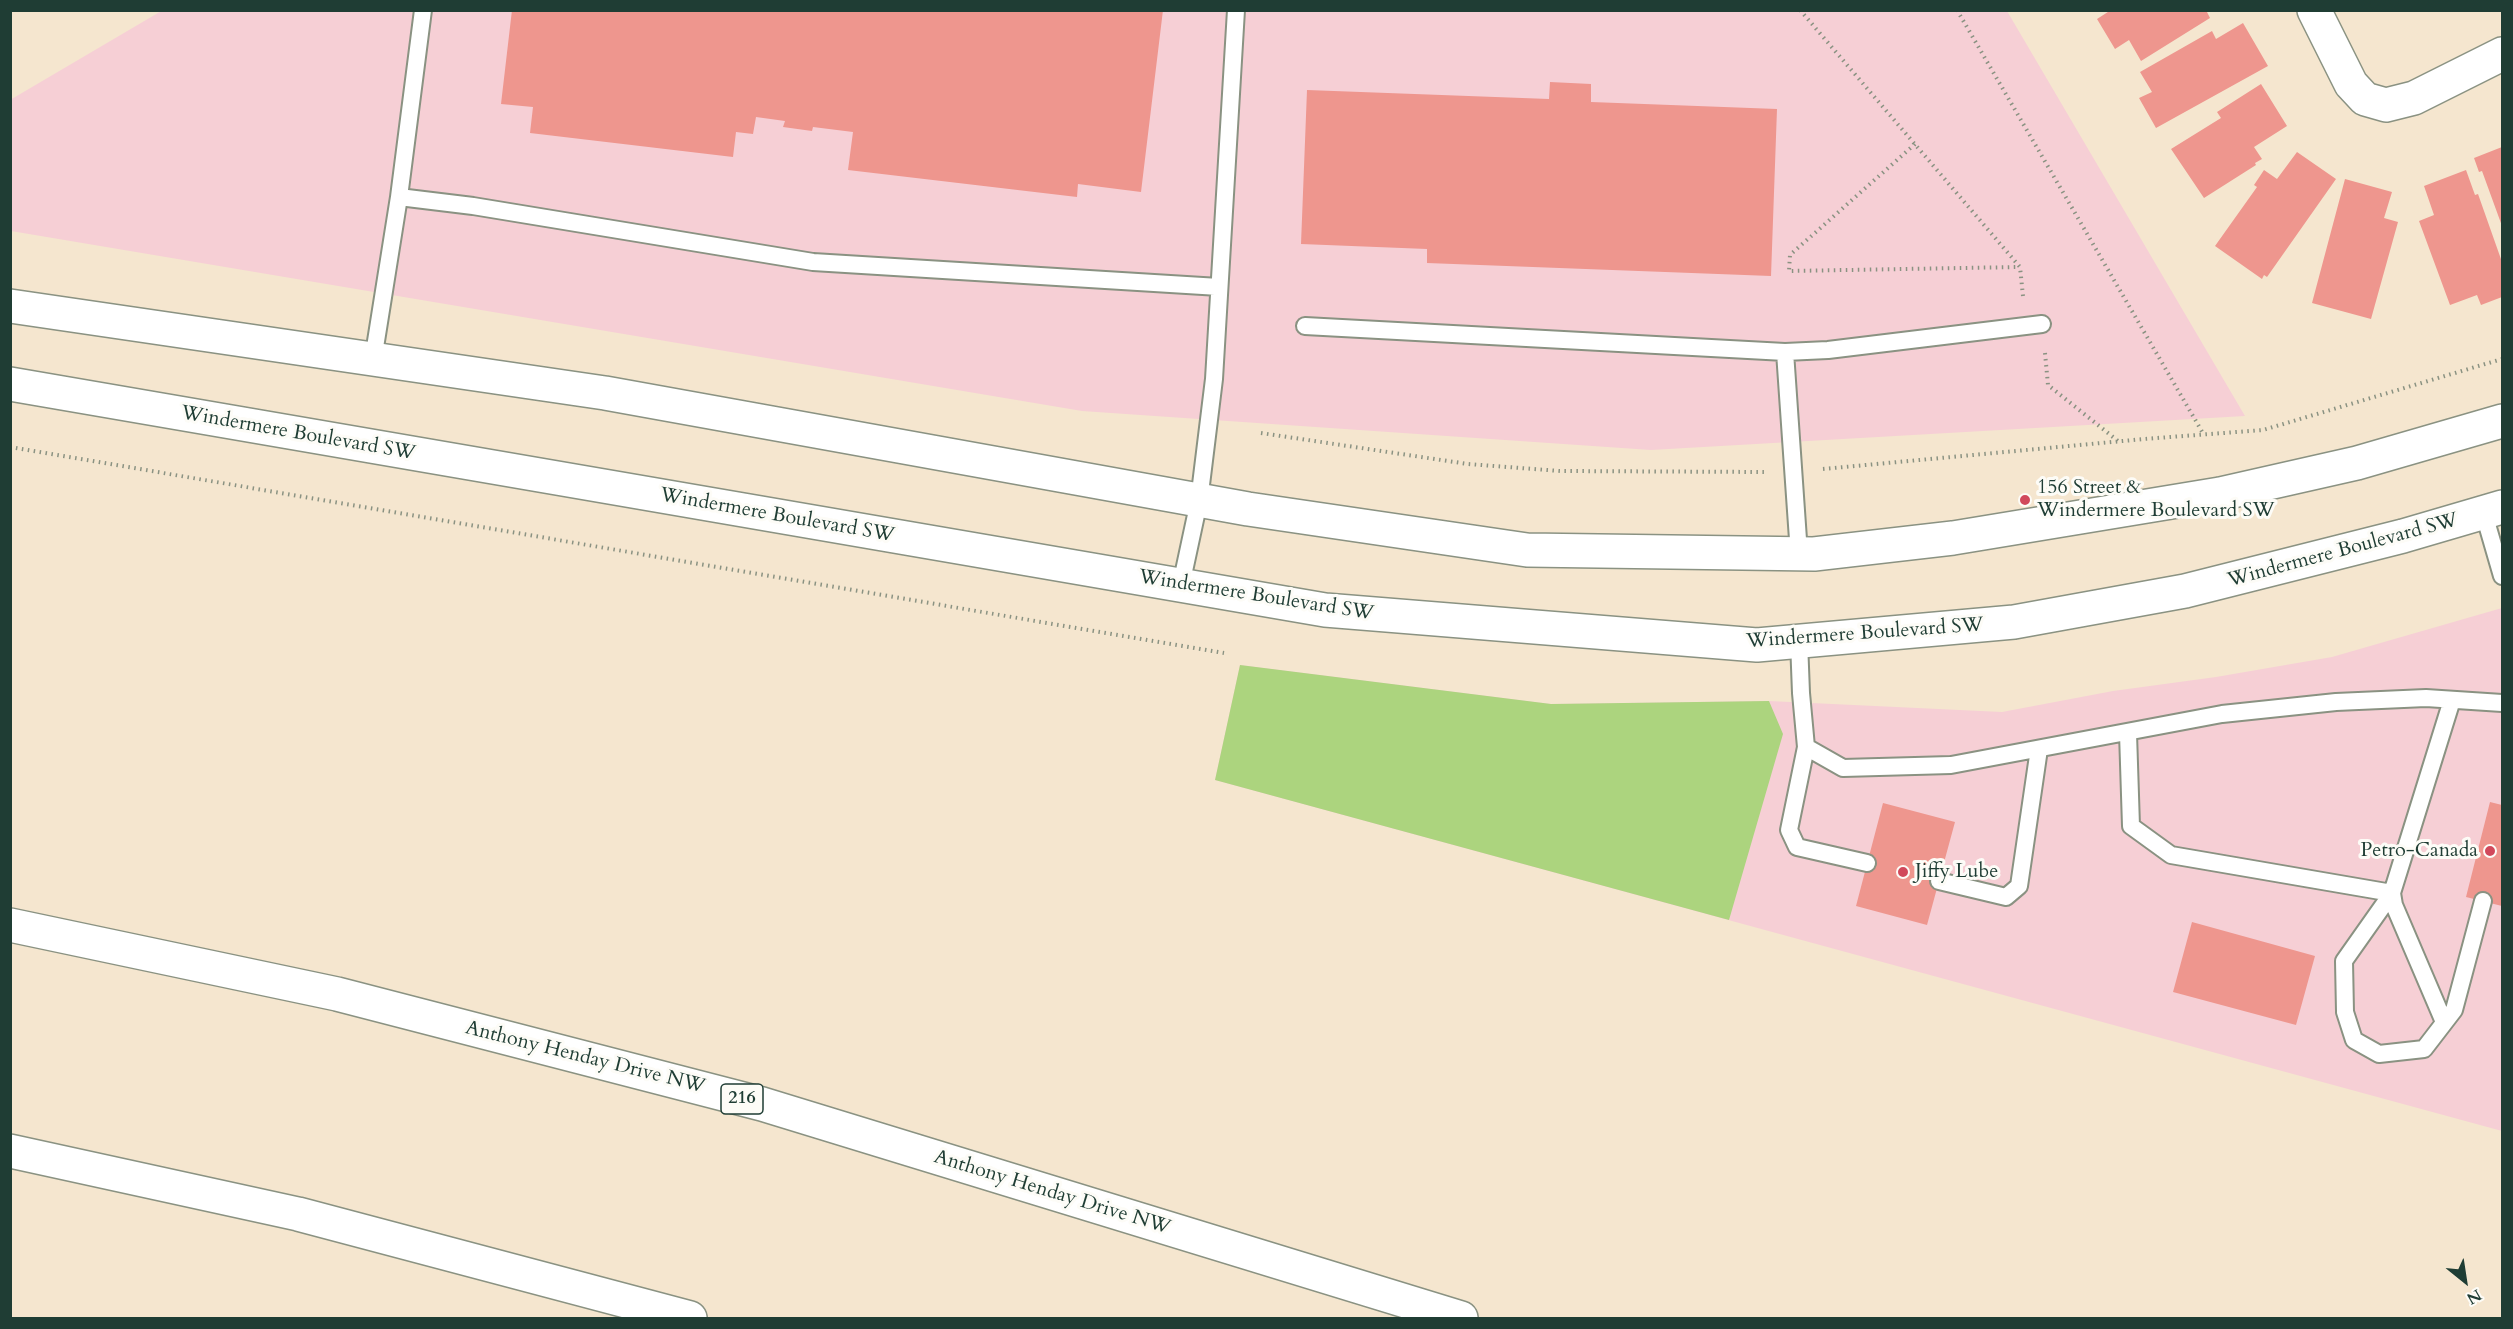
<!DOCTYPE html>
<html>
<head>
<meta charset="utf-8">
<style>
  body { margin:0 }
  #map { position:relative; width:2513px; height:1329px; overflow:hidden; background:#f5e6cf; font-family:Cardo,serif }
  canvas { display:block }
  .frame { position:absolute; inset:0; border:12px solid #1f3d34; pointer-events:none }
  .north { position:absolute; left:2435px; top:1251px; width:60px; height:60px; -webkit-text-stroke:4px #fdfcf7; paint-order:stroke; rotate:150deg; font-size:16px; font-weight:700; line-height:24px; text-align:center; color:#1f3d34 }
  .north::after { content:''; display:block; margin:auto; width:21px; height:27px; background:#1f3d34; clip-path:polygon(50% 0,100% 100%,50% 72%,0 100%) }
</style>
</head>
<body>
<div id="map">
<canvas width="2513" height="1329"></canvas>
<div class="frame"></div>
<div class="north">N</div>
</div>
<script>
const ctx = document.querySelector('canvas').getContext('2d');
ctx.lineJoin = 'round';
function fill(path, color) { ctx.fillStyle = color; ctx.fill(path, 'evenodd'); }
const poly = rows => new Path2D(rows.map(r => 'M' + r).join(''));
function strokePath(path, color, width, dash) { ctx.strokeStyle = color; ctx.lineWidth = width; ctx.lineCap = dash ? 'butt' : 'round'; ctx.setLineDash(dash || []); ctx.stroke(path); }
function label(font, color, halo, rows, align = 'center') {
  ctx.font = font + ' Cardo,serif'; ctx.lineWidth = 6; ctx.setLineDash([]); ctx.textBaseline = 'middle'; ctx.strokeStyle = halo; ctx.fillStyle = color; for (const [text, x, y, turn = 0] of rows) {
    ctx.save(); ctx.translate(x, y); ctx.rotate((+turn || 0) * Math.PI / 180); ctx.textAlign = isNaN(turn) ? turn : align; if (halo) ctx.strokeText(text, 0, 0); ctx.fillText(text, 0, 0); ctx.restore();
  }
}
const built = poly([
  [163,10,2007,11,2245,416,1651,450,1082,411,11,231,10,100],
  [2502,608,2502,1131,1215,780,1240,665,1551,704,1769,701,2002,712,2113,691,2216,677,2332,657]
]);
const green = poly([
  [1240,665,1551,704,1769,701,1783,734,1729,920,1215,780]
]);
const building = poly([
  [512,10,1163,10,1141,192,1078,184,1077,197,848,170,853,132,813,127,812,131,783,127,785,121,756,117,753,134,736,132,733,157,530,133,533,107,501,104],
  [2111,10,2206,10,2210,18,2141,61,2129,40,2115,49,2097,19],
  [2243,23,2268,66,2156,128,2139,98,2152,92,2140,72,2212,31,2216,39],
  [1550,82,1591,84,1591,102,1777,109,1771,276,1427,263,1427,249,1301,244,1307,90,1549,99],
  [2261,84,2287,126,2254,147,2262,159,2255,163,2256,165,2204,198,2171,149,2221,118,2217,112],
  [2502,147,2502,226,2482,171,2479,172,2474,158],
  [2297,152,2336,179,2267,277,2264,275,2262,279,2215,246,2257,187,2254,185,2264,170,2277,179],
  [2466,170,2475,195,2478,194,2502,262,2502,297,2481,305,2477,295,2450,305,2419,221,2434,215,2424,186],
  [2345,179,2392,192,2384,218,2398,222,2371,319,2312,303],
  [2490,802,2502,805,2502,906,2466,897],
  [1883,803,1955,822,1927,925,1856,906],
  [2192,922,2315,956,2296,1025,2173,992]
]);
const path = poly([
  [1800,10,2020,267,2023,296],
  [1957,10,2204,435],
  [1915,144,1790,255,1789,271,2019,267],
  [2045,353,2048,385,2118,441],
  [1261,433,1468,464,1560,471,1765,472],
  [10,447,1224,653],
  [1823,469,2144,439,2263,430,2502,359]
]);
const service = poly([
  [399,197,473,206,813,262,1219,287],
  [1305,326,1785,352,1828,350,2042,324],
  [1785,352,1799,554],
  [373,360,399,197,423,10],
  [2484,514,2502,576],
  [1181,585,1199,501,1214,379,1236,10],
  [1799,641,1801,693,1806,747,1789,830,1797,847,1867,863],
  [2452,700,2392,893,2344,961,2345,1012,2354,1040,2379,1054,2424,1049,2454,1010,2483,901],
  [2128,733,2131,826,2171,855,2392,893],
  [1806,747,1843,768,1951,765,2222,714,2336,702,2426,698,2502,703],
  [1939,881,2006,897,2019,886,2039,749],
  [2392,893,2394,905,2444,1022]
]);
const minor = poly([
  [2314,10,2351,84,2365,99,2386,105,2414,98,2502,54]
]);
const secondary = poly([
  [10,306,605,393,1248,509,1527,550,1814,554,1953,538,2220,494,2357,463,2502,421],
  [10,384,1325,610,1757,645,2014,622,2185,591,2403,536,2502,507]
]);
const motorway = poly([
  [10,925,337,994,762,1104,1461,1318],
  [10,1151,298,1214,690,1318]
]);
const markers = [
  [2025,500,6,"#d1495b"],
  [2490,851,6,"#d1495b"],
  [1903,872,6,"#d1495b"]
];
const shields = [
  [742,1099,42]
];
const shieldNames = [
  ["216",742,1099]
];
const streetNames = [
  ["Windermere Boulevard SW",298,434,10],
  ["Windermere Boulevard SW",777,516,10],
  ["Windermere Boulevard SW",2343,551,-15],
  ["Windermere Boulevard SW",1256,596,9],
  ["Windermere Boulevard SW",1865,634,-4],
  ["Anthony Henday Drive NW",585,1058,14],
  ["Anthony Henday Drive NW",1052,1193,17]
];
const poiNames = [
  ["156 Street &",2037,488],
  ["Windermere Boulevard SW",2037,511],
  ["Petro-Canada",2478,851,"right"],
  ["Jiffy Lube",1915,872]
];
fill(built, '#f6cfd5');
fill(green, '#acd47e');
fill(building, '#ee968e');
strokePath(service, '#8a9282', 20);
strokePath(minor, '#8a9282', 36);
strokePath(secondary, '#8a9282', 36);
strokePath(motorway, '#8a9282', 36);
strokePath(path, '#8a9282', 4, [1.5, 4.5]);
strokePath(service, '#fff', 16);
strokePath(minor, '#fff', 33);
strokePath(secondary, '#fff', 33);
strokePath(motorway, '#fff', 33);
for (const [x, y, r, color] of markers) { const dot = new Path2D(); dot.arc(x, y, r, 0, 2 * Math.PI); ctx.fillStyle = color; ctx.fill(dot); strokePath(dot, '#fdfcf7', 2); }
for (const [x, y, w] of shields) { const box = new Path2D(); box.roundRect(x - w / 2, y - 15, w, 30, 4.5); ctx.fillStyle = '#fdfcf7'; ctx.fill(box); strokePath(box, '#1f3d34', 1.5); }
label('bold 18px', '#1f3d34', null, shieldNames);
label('20px', '#1f3d34', '#fdfcf7', streetNames);
label('20px', '#1f3d34', '#fdfcf7', poiNames, 'left');
</script>
</body>
</html>
